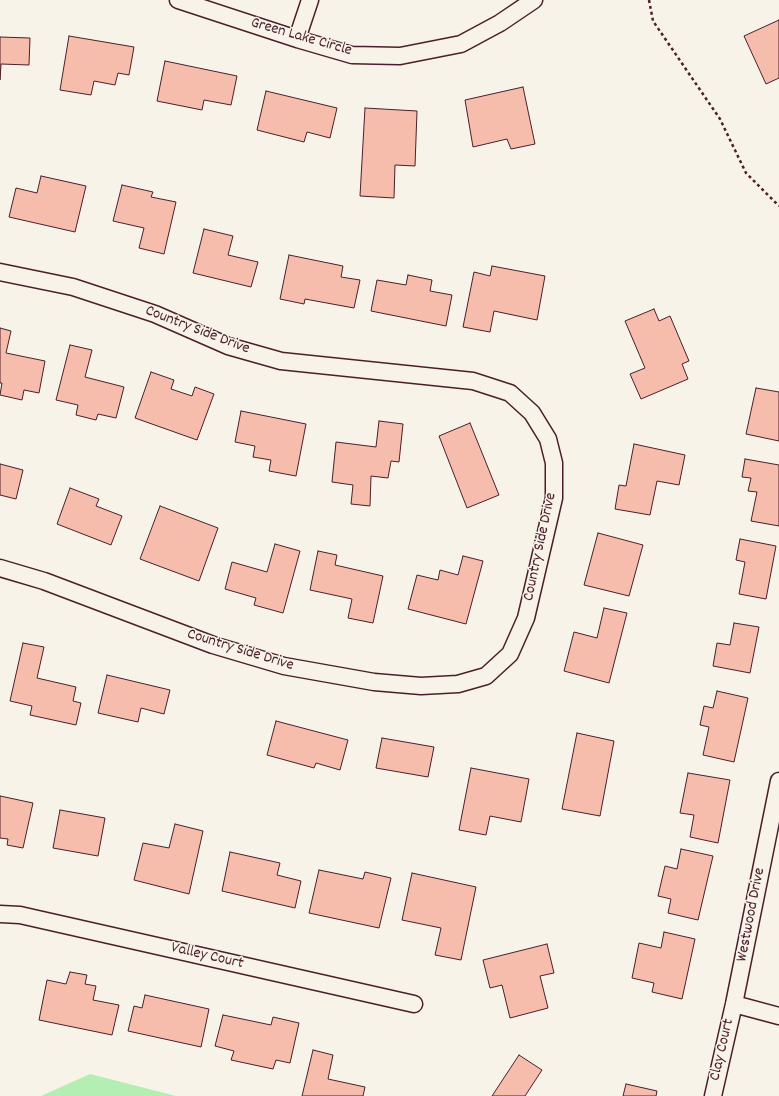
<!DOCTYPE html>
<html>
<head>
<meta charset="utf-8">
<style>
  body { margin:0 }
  canvas { display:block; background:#f7f3e8 }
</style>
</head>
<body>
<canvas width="779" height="1096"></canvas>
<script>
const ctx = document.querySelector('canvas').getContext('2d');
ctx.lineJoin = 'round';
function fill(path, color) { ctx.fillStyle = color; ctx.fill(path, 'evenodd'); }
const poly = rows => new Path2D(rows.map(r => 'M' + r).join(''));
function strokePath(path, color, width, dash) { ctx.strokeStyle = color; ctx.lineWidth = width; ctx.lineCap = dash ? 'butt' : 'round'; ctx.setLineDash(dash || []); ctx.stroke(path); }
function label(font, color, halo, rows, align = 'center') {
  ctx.font = font + ' Dekko,sans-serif'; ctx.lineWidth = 3; ctx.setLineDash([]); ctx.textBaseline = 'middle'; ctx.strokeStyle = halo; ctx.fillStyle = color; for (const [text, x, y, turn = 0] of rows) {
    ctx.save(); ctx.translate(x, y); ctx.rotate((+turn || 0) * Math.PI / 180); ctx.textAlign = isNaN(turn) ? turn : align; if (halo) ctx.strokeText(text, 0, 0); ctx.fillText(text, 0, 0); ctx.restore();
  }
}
const green = poly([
  [90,1074,176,1096,41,1096]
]);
const building = poly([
  [779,20,779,78,766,84,744,36,779,20],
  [69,36,134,47,129,75,118,73,115,85,94,81,91,95,60,90,69,36],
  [0,37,30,38,29,65,1,64,0,80,0,37],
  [165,61,237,76,231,105,204,100,202,110,157,101,165,61],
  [523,87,535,144,511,149,507,139,473,147,465,100,523,87],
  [266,91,337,108,330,138,307,132,304,142,257,130,266,91],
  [365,108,417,111,415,166,395,165,394,198,360,196,365,108],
  [41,176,86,186,75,232,9,217,16,188,37,193,41,176],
  [122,185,153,192,151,197,176,202,164,254,139,248,144,228,113,221,122,185],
  [204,229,233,236,228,255,258,262,251,287,193,273,204,229],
  [289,255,343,266,341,277,360,280,354,308,305,299,304,304,280,299,289,255],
  [492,266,545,276,537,320,494,311,490,332,463,327,474,272,490,276,492,266],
  [408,275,432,280,430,291,452,295,446,326,371,311,377,280,406,285,408,275],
  [654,309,659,321,670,316,689,361,682,364,688,379,641,399,630,374,645,368,625,321,654,309],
  [0,328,11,331,6,353,45,361,39,393,24,390,22,400,0,395,2,383,0,383,0,328],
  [70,345,92,350,85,377,124,387,116,418,98,414,96,420,76,415,78,405,56,400,70,345],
  [151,372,174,380,171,389,192,396,195,387,214,394,197,440,135,418,151,372],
  [756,388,779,392,779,441,746,434,756,388],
  [241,411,306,424,296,476,269,471,271,460,253,457,255,446,235,442,241,411],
  [379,421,403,424,399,462,391,461,388,478,371,476,370,506,351,504,353,485,332,482,336,442,376,447,379,421],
  [470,423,499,495,467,508,439,436,470,423],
  [634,444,685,455,679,485,657,481,650,515,615,509,619,485,626,486,634,444],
  [745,459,779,465,779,526,751,521,757,492,748,491,751,478,742,477,745,459],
  [0,464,23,470,16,499,0,495,0,464],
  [70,488,99,499,96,506,122,516,111,545,57,524,70,488],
  [160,506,218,528,199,581,140,559,160,506],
  [598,533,643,545,629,596,584,585,598,533],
  [740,539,776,546,766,599,739,594,745,562,736,560,740,539],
  [275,544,300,551,283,613,254,605,256,598,225,589,232,562,267,572,275,544],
  [318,551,337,555,335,565,383,576,373,623,348,618,352,599,310,590,318,551],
  [463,556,483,561,466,624,408,609,417,575,438,580,440,570,458,575,463,556],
  [604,608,627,613,609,683,564,671,574,632,597,638,604,608],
  [734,623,759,627,750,673,713,666,717,643,730,645,734,623],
  [23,643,44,647,37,678,76,687,73,701,81,703,76,725,30,715,32,706,10,701,23,643],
  [107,675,170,690,164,714,141,708,138,722,98,713,107,675],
  [717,691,748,698,734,762,703,755,709,727,700,725,704,706,713,708,717,691],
  [276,721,348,740,340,770,316,763,314,768,267,755,276,721],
  [577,733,614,741,600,816,562,809,577,733],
  [382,738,434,747,428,777,376,768,382,738],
  [471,768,529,779,521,822,490,816,486,835,459,830,471,768],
  [688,773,730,780,718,843,690,837,694,815,680,813,688,773],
  [0,796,33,803,23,848,7,845,8,839,0,838,0,796],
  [60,810,105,818,98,856,53,848,60,810],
  [175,824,203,831,189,894,134,880,143,843,169,848,175,824],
  [681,849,713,856,698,920,668,913,671,899,658,896,665,866,677,869,681,849],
  [230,852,280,863,277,875,301,881,295,908,222,891,230,852],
  [319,870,363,879,365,872,391,878,379,928,309,913,319,870],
  [412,873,476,887,461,960,435,955,441,928,402,920,412,873],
  [664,932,695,939,682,999,652,992,654,983,632,978,639,943,661,948,664,932],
  [547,944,554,973,540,976,548,1008,510,1018,502,985,490,988,483,960,547,944],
  [70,972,87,975,85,984,96,986,93,1000,119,1005,112,1035,39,1020,47,980,66,984,70,972],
  [145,995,209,1009,201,1047,128,1031,134,1006,142,1008,145,995],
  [223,1015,271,1025,273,1017,299,1023,290,1063,276,1060,273,1069,231,1060,234,1051,215,1046,223,1015],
  [313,1050,333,1055,328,1079,365,1087,363,1096,302,1096,313,1050],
  [519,1055,542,1070,525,1096,492,1096,519,1055],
  [626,1084,657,1091,656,1096,623,1096,626,1084]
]);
const path = poly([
  [649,0,653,21,720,119,746,173,779,206]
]);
const minor = poly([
  [178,0,297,39,352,55,400,56,461,44,500,23,534,0],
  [297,39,310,0],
  [0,272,73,287,155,314,228,346,281,361,473,381,510,393,532,413,548,439,554,463,554,498,526,618,510,654,486,676,458,684,421,686,374,682,284,666,213,645,44,581,0,568],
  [0,914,20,915,414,1004],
  [734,1004,779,1016],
  [713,1096,734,1004,779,781]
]);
const streetNames = [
  ["Green Lake Circle",301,38,16],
  ["Country Side Drive",197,331,21],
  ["Country Side Drive",541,547,-78],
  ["Country Side Drive",240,651,17],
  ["Westwood Drive",752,915,-79],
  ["Valley Court",207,957,13],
  ["Clay Court",723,1050,-77]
];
fill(green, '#b4eeb3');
fill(building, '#f6bdac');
strokePath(building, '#4a1f2b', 1);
strokePath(minor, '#4a1f2b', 19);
strokePath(path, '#4a1f2b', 2.5, [3, 3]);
strokePath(minor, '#f7f3e8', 16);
label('16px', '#4a1f2b', '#f7f3e8', streetNames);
</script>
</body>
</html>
